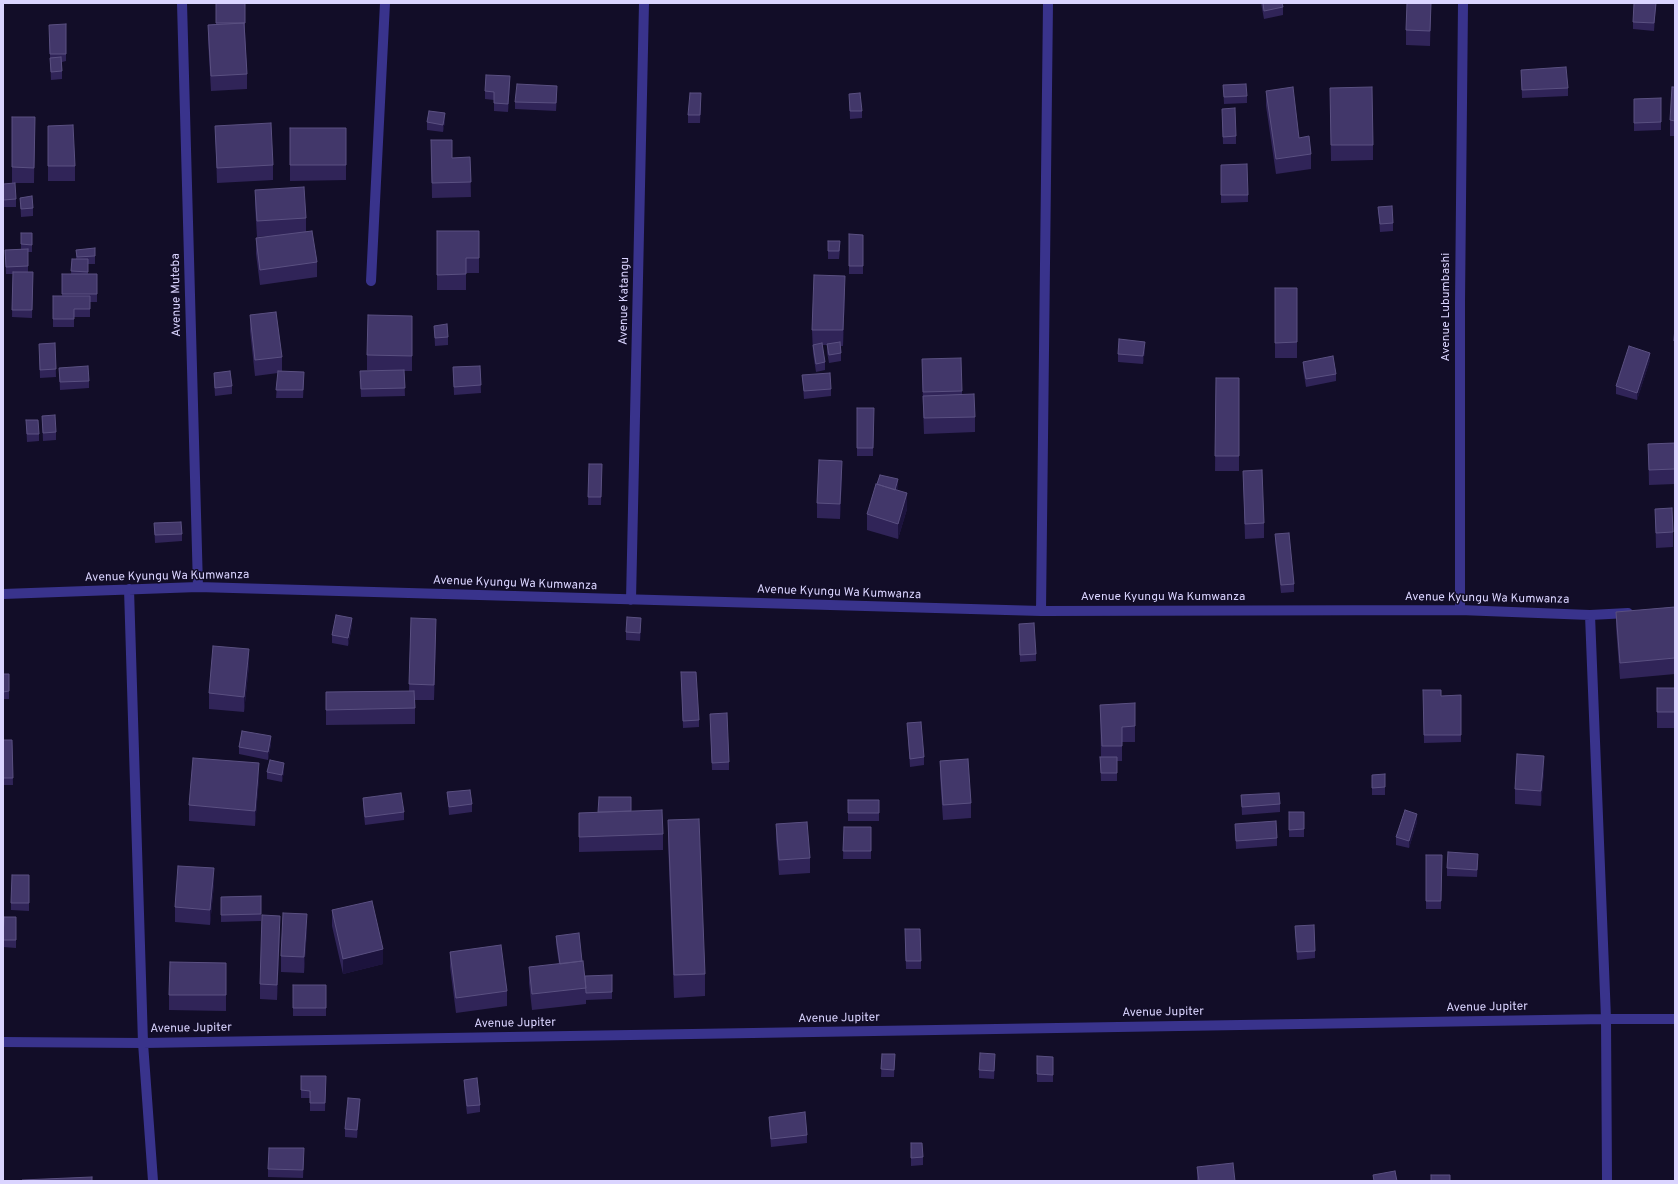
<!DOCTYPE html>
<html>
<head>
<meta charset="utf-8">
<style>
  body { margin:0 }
  #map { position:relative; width:1678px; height:1184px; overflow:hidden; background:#120d28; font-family:Overpass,sans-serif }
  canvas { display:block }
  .frame { position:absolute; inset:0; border:4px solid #dad4ff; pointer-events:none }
</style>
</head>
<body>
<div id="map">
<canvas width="1678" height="1184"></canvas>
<div class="frame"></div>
</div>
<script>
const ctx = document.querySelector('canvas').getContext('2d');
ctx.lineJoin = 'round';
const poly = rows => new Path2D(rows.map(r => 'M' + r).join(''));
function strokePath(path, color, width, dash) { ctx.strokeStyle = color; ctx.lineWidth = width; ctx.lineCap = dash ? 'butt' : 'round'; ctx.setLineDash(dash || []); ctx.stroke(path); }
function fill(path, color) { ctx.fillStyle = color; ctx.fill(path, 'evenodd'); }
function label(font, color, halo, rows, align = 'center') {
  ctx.font = font + ' Overpass,sans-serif'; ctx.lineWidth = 3; ctx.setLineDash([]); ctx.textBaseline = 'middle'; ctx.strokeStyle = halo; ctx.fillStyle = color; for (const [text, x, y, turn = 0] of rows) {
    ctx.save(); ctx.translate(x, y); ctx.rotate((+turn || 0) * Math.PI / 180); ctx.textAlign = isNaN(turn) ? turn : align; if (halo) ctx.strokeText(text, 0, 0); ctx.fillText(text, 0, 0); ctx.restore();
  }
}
const minor = poly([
  [182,3,198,587],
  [371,281,385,3],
  [129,589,143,1043,153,1181],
  [3,594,198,587,1041,611,1460,610,1590,615,1628,613],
  [631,600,644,3],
  [1460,610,1460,302,1463,3],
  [1041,611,1048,3],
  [1590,615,1606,1019,1607,1181],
  [3,1042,143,1043,1606,1019,1675,1019]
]);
const wall = poly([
  [216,3,245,3,245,31,247,74,247,89,211,91,208,40,208,25,216,24],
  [1167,3,1199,3,1167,4],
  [1261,3,1282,3,1283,7,1283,15,1264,19],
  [1431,3,1430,46,1406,45,1406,30],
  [1656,3,1654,31,1633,29,1633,22],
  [66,24,66,61,62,62,62,79,51,80,49,33],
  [1521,70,1568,88,1568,96,1522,98],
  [510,84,508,112,494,111,494,100,485,99,485,91],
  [1223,85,1247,96,1247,103,1224,104],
  [1675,87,1675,136,1670,136,1670,120],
  [1266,91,1299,138,1311,154,1311,169,1276,174,1266,106],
  [557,94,556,111,515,109,515,102],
  [849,94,862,111,862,118,850,119],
  [1661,98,1661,130,1634,131,1634,99],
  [701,101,700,123,688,123,688,115],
  [1330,104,1373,145,1373,160,1331,161],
  [1222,116,1236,136,1236,144,1223,144],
  [12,117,35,117,34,183,12,183],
  [445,121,443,132,427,130,427,122],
  [215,126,273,165,273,180,217,183],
  [290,128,346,128,346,180,290,181],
  [431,140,452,158,470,157,471,197,432,198],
  [48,142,75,166,75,181,48,181],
  [1221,165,1248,195,1248,202,1221,203],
  [3,184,16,199,16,207,3,207],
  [255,190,306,218,306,231,317,262,317,277,260,285,256,254,256,238,275,236,257,237,255,205],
  [20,198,33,208,33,216,21,217],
  [1378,207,1393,223,1393,231,1380,232],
  [437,231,479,231,479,273,466,273,466,290,437,290],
  [32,233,32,252,28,252,28,272,33,272,32,318,12,317,13,274,6,274,5,250,21,249,21,244],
  [849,234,863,235,863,274,849,274],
  [828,241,840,249,839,259,828,259],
  [95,248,95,264,88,264,88,274,97,274,97,302,90,302,90,317,74,317,74,327,53,327,53,296,62,296,62,294,71,274,72,259,76,259,76,250],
  [1275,288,1297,288,1297,358,1275,358],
  [845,292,843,346,840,346,841,353,841,361,829,363,827,352,827,345,822,345,825,362,825,370,816,372,813,353,812,330],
  [250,315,282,357,282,371,304,380,303,398,276,398,278,373,255,376,250,331],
  [412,316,412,371,404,371,405,396,361,397,360,379,392,371,367,370,367,355],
  [434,326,448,337,448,345,435,346],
  [1675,326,1675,356,1674,356],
  [55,343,56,377,40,378,39,344],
  [1145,350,1143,364,1118,362,1118,354],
  [922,359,962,391,962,395,975,417,975,432,924,434,923,408],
  [1650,360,1637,400,1616,394,1616,386],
  [1303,362,1336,374,1336,381,1306,387,1303,369],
  [480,366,481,393,454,395,453,367],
  [59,368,89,381,89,388,60,390],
  [214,373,232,386,232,394,215,396,214,381],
  [802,375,831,389,831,396,804,399],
  [1216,378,1239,378,1239,471,1215,471],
  [857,408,874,408,873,456,857,456],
  [42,416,56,432,56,440,43,441],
  [26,420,39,434,39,441,27,442],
  [1675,443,1675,484,1649,485,1648,444],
  [589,464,602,464,601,505,588,505],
  [1243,471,1264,523,1264,538,1245,539],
  [842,476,840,519,817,518,817,503],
  [898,487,897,490,907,509,898,539,867,530,867,514],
  [1655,509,1673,532,1673,547,1656,548],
  [154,523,182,534,182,541,155,543],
  [1275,534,1294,584,1294,592,1281,593,1275,542],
  [1675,607,1675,674,1620,679,1616,627,1616,612],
  [411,618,436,634,434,700,415,700,415,724,326,725,326,692,409,691],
  [1019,624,1036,654,1036,661,1020,662],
  [352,626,348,646,332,643,332,635],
  [641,626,640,641,626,640,626,632],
  [249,665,244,712,209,709,209,693],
  [681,672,699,720,699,727,683,728],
  [3,674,9,674,9,699,3,699],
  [1657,688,1675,688,1675,728,1657,728],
  [1423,690,1441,696,1461,695,1461,742,1424,743],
  [1100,705,1135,726,1135,742,1122,742,1122,761,1117,761,1117,781,1101,781,1100,757,1101,757],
  [710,722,729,762,729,770,712,770],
  [907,723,924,757,924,765,910,767],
  [3,740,12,740,13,785,3,785],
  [271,744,268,760,239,754,239,747],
  [940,761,971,803,971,818,943,820,940,777],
  [284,771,282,782,267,779,267,772],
  [1544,771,1541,806,1515,804,1515,789],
  [1385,774,1385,795,1372,795,1372,775],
  [259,778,255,826,189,821,189,805],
  [447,792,472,804,472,812,449,815],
  [1241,795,1280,804,1280,812,1242,815],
  [363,798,404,812,404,820,365,825,363,806],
  [848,800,879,800,879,821,848,821],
  [631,811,663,834,663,850,579,852,579,813],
  [1289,812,1304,812,1304,837,1289,837],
  [668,820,705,974,705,996,674,998,668,842],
  [1417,822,1409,848,1396,845,1396,837],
  [776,824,810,858,810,873,779,875,776,840],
  [1235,824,1277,838,1277,846,1236,849],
  [844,827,871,827,871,859,843,859],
  [1426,855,1442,855,1441,909,1426,909],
  [1478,861,1477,877,1447,876,1447,868],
  [29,875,29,911,11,910,11,903],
  [214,884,210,925,175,922,175,907],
  [261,896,261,921,221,922,221,897],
  [332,910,383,964,343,974,332,926],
  [4,917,16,917,16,948,3,947],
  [1295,926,1315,951,1315,958,1297,960],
  [307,929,304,973,281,972,281,956],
  [280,931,277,1000,260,999,260,984],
  [556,936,582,961,585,979,612,992,612,999,586,1000,586,1004,532,1010,529,983,529,967,559,964,556,943],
  [905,937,921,961,921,969,906,969],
  [450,952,507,991,507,1006,456,1013,450,967],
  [226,963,226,1011,169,1010,169,995],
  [293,985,326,985,326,1016,293,1016],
  [882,1054,895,1054,894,1077,881,1077],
  [1037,1056,1053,1057,1053,1082,1037,1082],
  [995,1061,994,1079,979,1078,979,1070],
  [326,1076,325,1111,310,1111,310,1098,301,1098,301,1090],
  [464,1080,480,1105,480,1112,467,1114,464,1087],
  [360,1107,357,1138,345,1137,345,1129],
  [769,1117,807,1135,807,1143,771,1147,769,1124],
  [911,1143,923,1157,923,1165,911,1166],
  [304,1156,303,1178,268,1177,268,1169],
  [1197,1167,1235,1181,1197,1181]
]);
const shadedWall = poly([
  [510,76,510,84,508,112,508,104],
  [445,113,445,121,443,132,443,125],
  [845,276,845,292,843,346,843,330],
  [1145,342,1145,350,1143,364,1143,356],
  [1650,353,1650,360,1637,400,1637,393],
  [842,461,842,476,840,519,840,504],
  [898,479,898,487,894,502,894,495],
  [907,493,907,509,898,539,898,524],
  [352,618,352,626,348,646,348,638],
  [641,618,641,626,640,641,640,633],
  [436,619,436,634,434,700,434,685],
  [249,649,249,665,244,712,244,697],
  [271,736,271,744,268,760,268,752],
  [1544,756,1544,771,1541,806,1541,791],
  [259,763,259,778,255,826,255,811],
  [284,763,284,771,282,782,282,775],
  [1417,814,1417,822,1409,848,1409,841],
  [214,868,214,884,210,925,210,910],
  [307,914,307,929,304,973,304,957],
  [280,916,280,931,277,1000,277,985],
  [383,949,383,964,343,974,343,959],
  [995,1054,995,1061,994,1079,994,1071],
  [360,1099,360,1107,357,1138,357,1130]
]);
const building = poly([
  [216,3,245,3,245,23,216,23,216,3],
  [1263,3,1282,3,1283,7,1264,11,1263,3],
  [1407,3,1431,3,1430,31,1406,30,1407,3],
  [1634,3,1656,3,1654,23,1633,22,1634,3],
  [244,23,247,74,211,76,208,25,244,23],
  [66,24,66,54,50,54,49,25,66,24],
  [61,57,62,71,51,72,50,58,61,57],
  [1566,67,1568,88,1522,90,1521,70,1566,67],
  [486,75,510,76,508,104,494,103,494,92,485,91,486,75],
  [517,84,557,86,556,103,515,102,517,84],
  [1246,84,1247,96,1224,97,1223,85,1246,84],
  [1293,87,1299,138,1309,136,1311,154,1276,159,1266,91,1293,87],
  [1372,87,1373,145,1331,145,1330,88,1372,87],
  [1672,87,1675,87,1675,121,1670,120,1672,87],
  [690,93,701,93,700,115,688,115,690,93],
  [860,93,862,111,850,111,849,94,860,93],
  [1661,98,1661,122,1634,123,1634,99,1661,98],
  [1235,108,1236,136,1223,137,1222,109,1235,108],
  [429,111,445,113,443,125,427,122,429,111],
  [12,117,35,117,34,168,12,167,12,117],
  [271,123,273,165,217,168,215,126,271,123],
  [73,125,75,166,48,166,48,126,73,125],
  [290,128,346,128,346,165,290,165,290,128],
  [431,140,452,140,452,158,470,157,471,182,432,183,431,140],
  [1247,164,1248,195,1221,195,1221,165,1247,164],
  [15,183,16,199,3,200,3,184,15,183],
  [304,187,306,218,257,221,255,190,304,187],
  [32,196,33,208,21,209,20,198,32,196],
  [1392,206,1393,223,1380,224,1378,207,1392,206],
  [312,231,317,262,260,270,256,238,312,231],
  [437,231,479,231,479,258,466,258,466,274,437,275,437,231],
  [21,233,32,233,32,245,21,244,21,233],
  [849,234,863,235,863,266,849,266,849,234],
  [828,241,840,241,839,251,828,251,828,241],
  [95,248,95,256,77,257,76,250,95,248],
  [28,249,28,266,6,267,5,250,28,249],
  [72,259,88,259,88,272,71,271,72,259],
  [13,272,33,272,32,310,12,310,13,272],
  [62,274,97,274,97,294,62,294,62,274],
  [814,275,845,276,843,330,812,330,814,275],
  [1275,288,1297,288,1297,342,1275,343,1275,288],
  [53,296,90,296,90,309,74,309,74,319,53,319,53,296],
  [276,312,282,357,255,360,250,315,276,312],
  [368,315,412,316,412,356,367,355,368,315],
  [447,324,448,337,435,338,434,326,447,324],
  [1675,326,1675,341,1674,341,1675,326],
  [1119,339,1145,342,1143,356,1118,354,1119,339],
  [840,342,841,353,829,355,827,344,840,342],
  [55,343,56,369,40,370,39,344,55,343],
  [822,343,825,362,816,364,813,345,822,343],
  [1629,346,1650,353,1637,393,1616,386,1629,346],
  [1333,356,1336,374,1306,379,1303,362,1333,356],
  [961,358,962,391,923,392,922,359,961,358],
  [88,366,89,381,60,382,59,368,88,366],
  [480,366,481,385,454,387,453,367,480,366],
  [404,370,405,388,361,389,360,371,404,370],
  [230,371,232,386,215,388,214,373,230,371],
  [278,371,304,372,303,390,276,390,278,371],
  [830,373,831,389,804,391,802,375,830,373],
  [1216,378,1239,378,1239,456,1215,456,1216,378],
  [974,394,975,417,924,418,923,396,974,394],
  [857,408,874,408,873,448,857,448,857,408],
  [55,415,56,432,43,433,42,416,55,415],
  [26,420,38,420,39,434,27,434,26,420],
  [1675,443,1675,469,1649,470,1648,444,1675,443],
  [819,460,842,461,840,504,817,503,819,460],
  [589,464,602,464,601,497,588,497,589,464],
  [1262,470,1264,523,1245,524,1243,471,1262,470],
  [880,475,898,479,895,490,877,484,880,475],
  [876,484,907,493,898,524,867,514,876,484],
  [1672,508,1673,532,1656,533,1655,509,1672,508],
  [181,522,182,534,155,535,154,523,181,522],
  [1289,533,1294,584,1281,585,1275,534,1289,533],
  [1675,607,1675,658,1620,663,1616,612,1675,607],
  [336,615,352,618,348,638,332,635,336,615],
  [627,617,641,618,640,633,626,632,627,617],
  [411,618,436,619,434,685,409,684,411,618],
  [1034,623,1036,654,1020,655,1019,624,1034,623],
  [213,646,249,649,244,697,209,693,213,646],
  [681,672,696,672,699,720,683,721,681,672],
  [3,674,9,674,9,691,3,692,3,674],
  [1657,688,1675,688,1675,712,1657,712,1657,688],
  [1423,690,1441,690,1441,696,1461,695,1461,735,1424,735,1423,690],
  [414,691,415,708,326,710,326,692,414,691],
  [1135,703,1135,726,1122,727,1122,746,1102,746,1100,705,1135,703],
  [727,713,729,762,712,763,710,714,727,713],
  [921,722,924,757,910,759,907,723,921,722],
  [242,731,271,736,268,752,239,747,242,731],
  [3,740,12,740,13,778,3,778,3,740],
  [1517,754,1544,756,1541,791,1515,789,1517,754],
  [1100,757,1117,757,1117,773,1101,773,1100,757],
  [193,758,259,763,255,811,189,805,193,758],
  [968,759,971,803,943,805,940,761,968,759],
  [270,760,284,763,282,775,267,772,270,760],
  [1385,774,1385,787,1372,788,1372,775,1385,774],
  [470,790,472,804,449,807,447,792,470,790],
  [401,793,404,812,365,817,363,798,401,793],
  [1279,793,1280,804,1242,807,1241,795,1279,793],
  [599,797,631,797,631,811,598,812,599,797],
  [848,800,879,800,879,813,848,813,848,800],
  [662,810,663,834,579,837,579,813,662,810],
  [1405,810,1417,814,1409,841,1396,837,1405,810],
  [1289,812,1304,812,1304,829,1289,830,1289,812],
  [699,819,705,974,674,975,668,820,699,819],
  [1276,821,1277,838,1236,841,1235,824,1276,821],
  [807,822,810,858,779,860,776,824,807,822],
  [844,827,871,827,871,851,843,851,844,827],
  [1448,852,1478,854,1477,870,1447,868,1448,852],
  [1426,855,1442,855,1441,901,1426,901,1426,855],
  [178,866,214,868,210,910,175,907,178,866],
  [12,875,29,875,29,903,11,903,12,875],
  [261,896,261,914,221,915,221,897,261,896],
  [372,901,383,949,343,959,332,910,372,901],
  [283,913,307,914,304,957,281,956,283,913],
  [262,915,280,916,277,985,260,984,262,915],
  [4,917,16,917,16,940,3,940,4,917],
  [1314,925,1315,951,1297,952,1295,926,1314,925],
  [905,929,920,929,921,961,906,961,905,929],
  [579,933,582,961,560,964,556,936,579,933],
  [501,945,507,991,456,998,450,952,501,945],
  [583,961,586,988,532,994,529,967,583,961],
  [170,962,226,963,226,995,169,995,170,962],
  [612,975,612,992,586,993,585,976,612,975],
  [293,985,326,985,326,1008,293,1008,293,985],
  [980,1053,995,1054,994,1071,979,1070,980,1053],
  [882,1054,895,1054,894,1070,881,1069,882,1054],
  [1037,1056,1053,1057,1053,1075,1037,1074,1037,1056],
  [301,1076,326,1076,325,1103,310,1103,310,1091,301,1090,301,1076],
  [477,1078,480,1105,467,1106,464,1080,477,1078],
  [348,1098,360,1099,357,1130,345,1129,348,1098],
  [805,1112,807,1135,771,1139,769,1117,805,1112],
  [911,1143,922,1143,923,1157,911,1158,911,1143],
  [269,1148,304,1148,303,1170,268,1169,269,1148],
  [1233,1163,1235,1181,1199,1181,1197,1167,1233,1163],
  [1395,1171,1397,1181,1374,1181,1373,1175,1395,1171],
  [1431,1175,1450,1175,1450,1181,1431,1181,1431,1175],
  [92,1177,92,1181,22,1181,22,1180,92,1177]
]);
const streetNames = [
  ["Avenue Muteba",177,295,-91],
  ["Avenue Katangu",625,301,-89],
  ["Avenue Lubumbashi",1447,307,-90],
  ["Avenue Kyungu Wa Kumwanza",167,577,-1],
  ["Avenue Kyungu Wa Kumwanza",515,584,2],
  ["Avenue Kyungu Wa Kumwanza",839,593,2],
  ["Avenue Kyungu Wa Kumwanza",1163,598],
  ["Avenue Kyungu Wa Kumwanza",1487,599,1],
  ["Avenue Jupiter",1487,1008,-1],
  ["Avenue Jupiter",1163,1013,-1],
  ["Avenue Jupiter",839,1019,-1],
  ["Avenue Jupiter",515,1024,-1],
  ["Avenue Jupiter",191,1029,-1]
];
strokePath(minor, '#39338c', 10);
fill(wall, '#302458');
fill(shadedWall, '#1c133d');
fill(building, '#42376a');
strokePath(building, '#5a5081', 1);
label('12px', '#dad4ff', '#120d28', streetNames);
</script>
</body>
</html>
